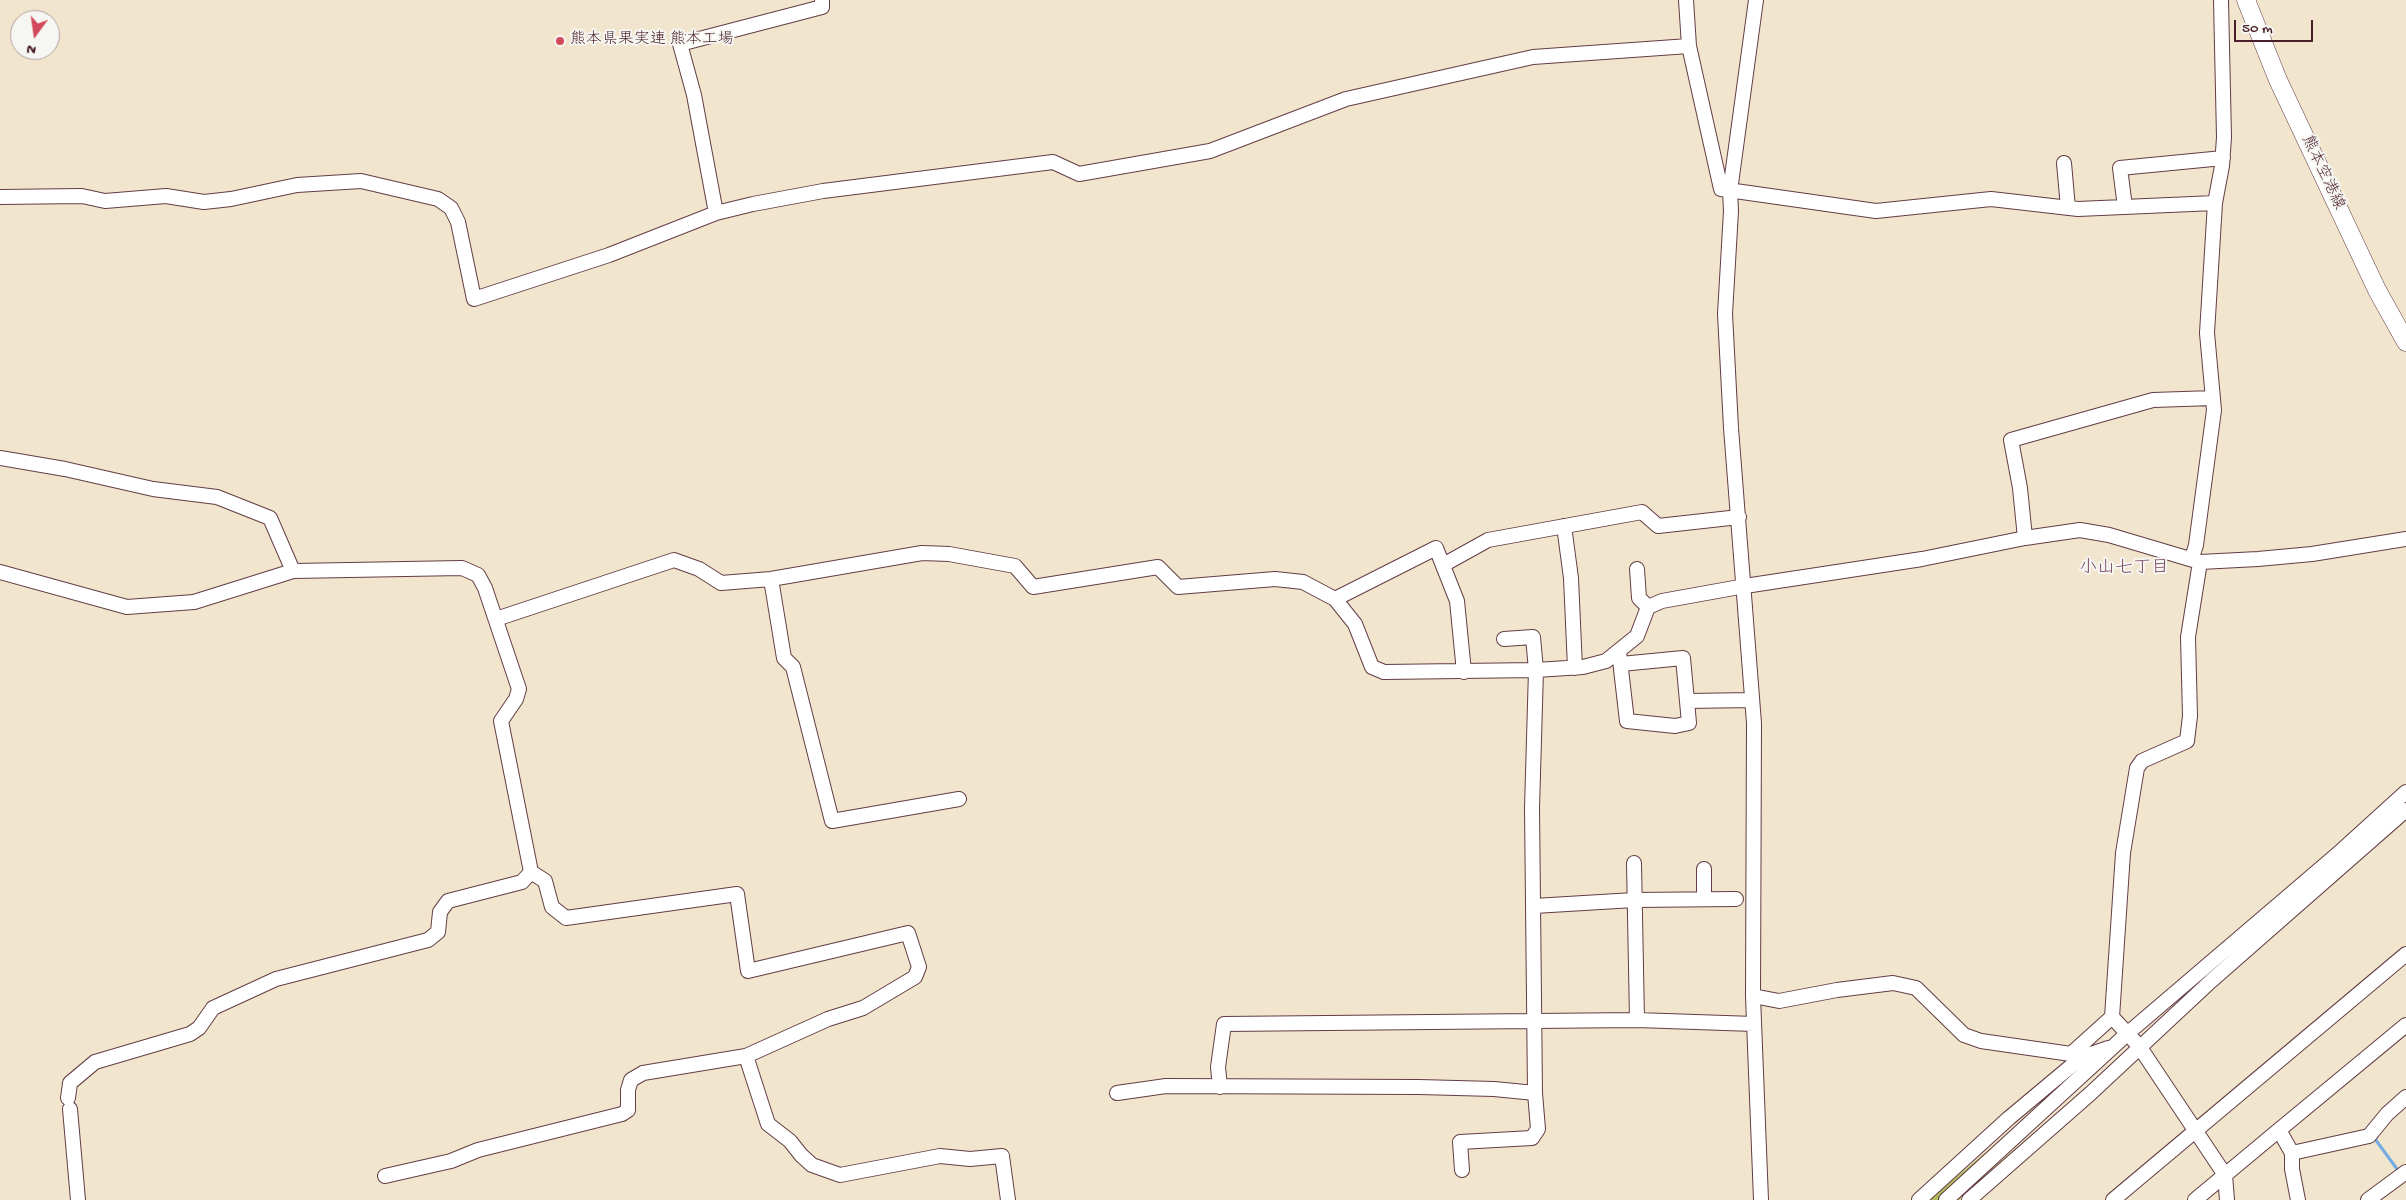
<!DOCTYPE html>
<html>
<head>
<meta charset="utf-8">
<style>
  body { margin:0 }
  #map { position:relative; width:2406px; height:1200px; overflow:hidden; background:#f1e5ce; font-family:"Gochi Hand",sans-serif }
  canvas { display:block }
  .north { position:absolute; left:10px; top:10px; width:50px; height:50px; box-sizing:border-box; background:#f6f6f2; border:1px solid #b1a0a2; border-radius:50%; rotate:194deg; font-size:14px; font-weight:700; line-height:20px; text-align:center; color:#4a1f2b }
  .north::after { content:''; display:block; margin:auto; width:18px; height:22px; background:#d1495b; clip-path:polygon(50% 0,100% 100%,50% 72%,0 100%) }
  .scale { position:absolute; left:2234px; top:20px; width:79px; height:22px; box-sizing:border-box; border:2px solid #4a1f2b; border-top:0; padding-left:6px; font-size:15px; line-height:18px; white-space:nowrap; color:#4a1f2b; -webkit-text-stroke:4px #f6f6f2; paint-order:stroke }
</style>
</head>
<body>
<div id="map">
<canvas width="2406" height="1200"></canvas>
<div class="north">N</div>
<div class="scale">50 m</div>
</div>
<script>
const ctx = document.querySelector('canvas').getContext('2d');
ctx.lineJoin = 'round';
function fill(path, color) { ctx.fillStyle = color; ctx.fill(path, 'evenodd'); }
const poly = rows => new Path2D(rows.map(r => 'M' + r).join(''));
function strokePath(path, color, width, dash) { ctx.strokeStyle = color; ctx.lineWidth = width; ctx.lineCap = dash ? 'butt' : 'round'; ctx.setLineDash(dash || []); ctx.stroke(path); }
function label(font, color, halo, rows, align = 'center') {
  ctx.font = font + ' "Gochi Hand","Klee One",sans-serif'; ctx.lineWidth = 4; ctx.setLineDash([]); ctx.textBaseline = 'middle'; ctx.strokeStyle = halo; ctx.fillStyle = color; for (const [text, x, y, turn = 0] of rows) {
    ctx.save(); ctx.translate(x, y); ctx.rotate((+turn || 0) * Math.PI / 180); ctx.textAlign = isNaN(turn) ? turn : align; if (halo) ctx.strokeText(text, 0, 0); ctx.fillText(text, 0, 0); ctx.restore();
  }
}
const green = poly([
  [2089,1062,1938,1200,1929,1200,1992,1147],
  [2105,1071,2040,1131,1959,1200,1956,1200]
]);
const stream = poly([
  [2377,1137,2375,1139,2397,1169]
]);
const minor = poly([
  [1686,0,1689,46,1721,189,1876,211,1991,199,2078,209,2215,203],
  [1756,0,1730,191,1731,211,1725,314,1731,428,1754,723,1753,996,1761,1200],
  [2064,163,2068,208],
  [0,197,82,196,105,201,166,196,204,202,231,199,297,185,361,181,438,199,451,208,458,222,474,299,609,255,716,213,753,204,823,191,1053,162,1079,174,1210,151,1346,99,1533,57,1689,46],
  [2125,207,2120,168,2223,158],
  [716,213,694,95,680,44,822,7,822,0],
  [0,458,65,469,153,489,217,497,270,518,293,571],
  [1564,526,1571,578,1575,668],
  [2025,538,2020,488,2011,440,2153,400,2213,398],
  [2192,558,2196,545,2214,410,2207,333,2215,203,2222,166,2224,137,2221,0],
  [1443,565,1488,540,1642,512,1658,526,1739,517],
  [1637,569,1639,598,1648,607],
  [0,572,127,607,194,602,293,571,462,568,478,575,485,588,519,689,516,699,501,721,531,872,545,881,552,907,566,918,737,894,748,971,908,933,919,967,915,977,863,1008,828,1019,746,1056,643,1073,631,1080,628,1090,628,1110,622,1114,478,1150,451,1161,385,1176],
  [771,579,784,658,793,667,832,821,959,799],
  [1335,599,1436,548,1457,601,1464,672],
  [496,619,674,560,699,569,721,583,771,579,922,553,949,554,1015,566,1033,587,1158,567,1178,587,1275,579,1303,582,1335,599,1355,624,1372,667,1384,672,1536,670,1583,667,1606,661,1637,636,1648,607,1662,601,1745,586,1922,559,2025,538,2080,530,2109,535,2200,562,2258,559,2312,554,2406,539],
  [1619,652,1627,721,1675,726,1689,723,1683,658,1621,664],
  [1687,701,1752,700],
  [1634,863,1637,1020],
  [1704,899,1704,869],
  [1534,906,1634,900,1736,899],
  [1753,996,1779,1001,1837,990,1893,983,1916,988,1964,1035,1981,1041,2071,1054,2112,1017,2139,1046,2225,1175,2227,1200],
  [2112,1017,2123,853,2137,768,2142,761,2187,741,2190,716,2188,637,2200,562],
  [746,1056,768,1124,790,1141,801,1155,812,1165,840,1175,940,1156,970,1159,1002,1156,1008,1200],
  [1220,1087,1218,1067,1224,1024,1637,1020,1754,1024],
  [1117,1093,1166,1086,1419,1087,1494,1089,1535,1093],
  [68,1098,70,1083,95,1062,190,1034,199,1028,213,1008,276,979,428,940,438,932,440,912,448,901,522,882,531,872],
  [70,1109,78,1200],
  [2279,1130,2406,1025],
  [2292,1153,2292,1169,2298,1200],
  [1462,1170,1460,1142,1532,1138,1538,1129,1535,1093,1532,808,1536,670,1533,637,1504,639],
  [1919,1200,2009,1118,2082,1057,2108,1048],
  [1946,1200,2128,1033,2341,851,2406,792],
  [1969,1200,2091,1093,2211,981,2406,810],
  [2113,1200,2406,954],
  [2195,1200,2279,1130,2292,1153,2369,1136,2387,1114,2406,1097],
  [2368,1200,2406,1172]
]);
const major = poly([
  [2246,0,2278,80,2377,290,2406,342]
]);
const markers = [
  [560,41,5,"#d1495b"]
];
const poiNames = [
  ["熊本県果実連 熊本工場",570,41]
];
const streetNames = [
  ["熊本空港線",2322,173,65]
];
const neighbourhoodNames = [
  ["小山七丁目",2124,569]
];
fill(green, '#afbc5e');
strokePath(stream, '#74abe2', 3);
strokePath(minor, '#633d43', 16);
strokePath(major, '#633d43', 19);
strokePath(minor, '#fff', 14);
strokePath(major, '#fff', 18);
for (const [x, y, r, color] of markers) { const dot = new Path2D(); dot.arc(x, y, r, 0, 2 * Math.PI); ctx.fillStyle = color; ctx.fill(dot); strokePath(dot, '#f6f6f2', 2); }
label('16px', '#4a1f2b', '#f6f6f2', poiNames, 'left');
label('16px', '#4a1f2b', '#f6f6f2', streetNames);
label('18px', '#7b4760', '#f6f6f2', neighbourhoodNames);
</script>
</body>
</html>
